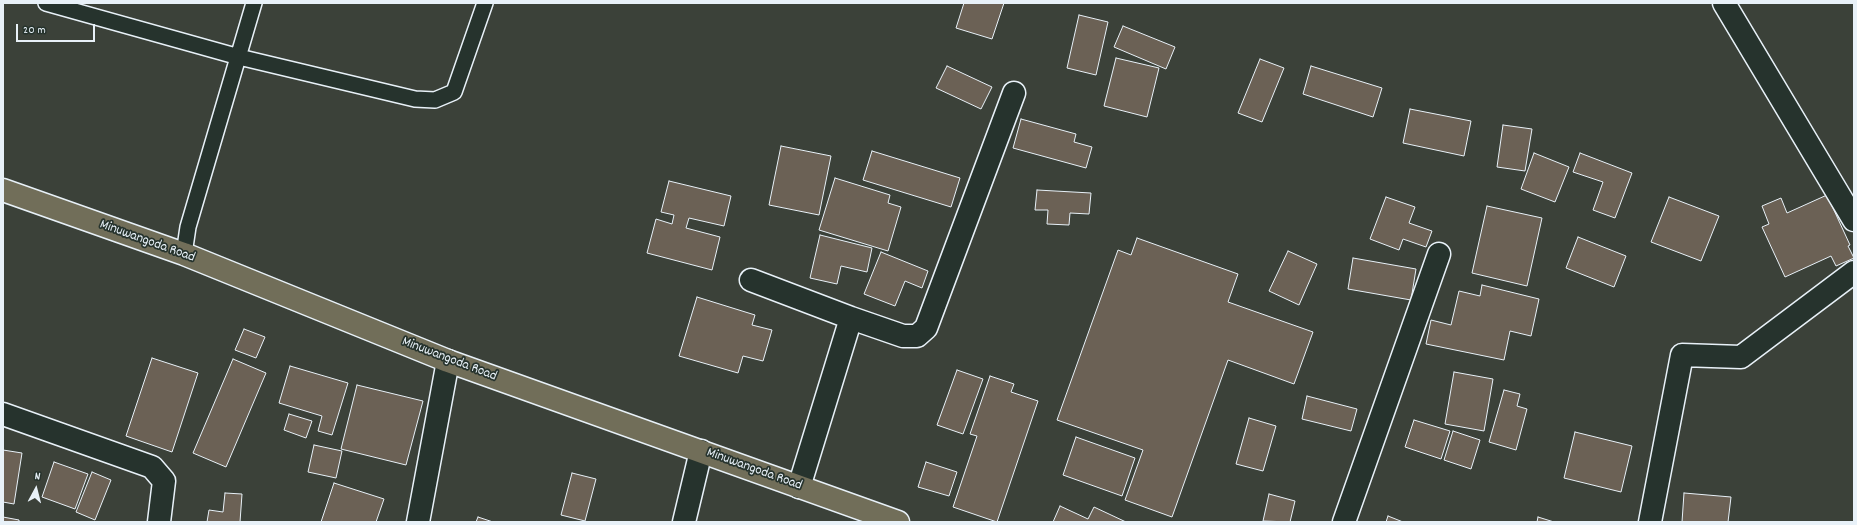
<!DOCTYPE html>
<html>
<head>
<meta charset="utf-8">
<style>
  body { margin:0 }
  #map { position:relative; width:1857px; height:525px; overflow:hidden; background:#3b4139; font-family:Dekko,sans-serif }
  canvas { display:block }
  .frame { position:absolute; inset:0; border:4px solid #e8f1f8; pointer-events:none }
  .north { position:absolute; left:16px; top:469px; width:40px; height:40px; -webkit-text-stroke:3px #26332d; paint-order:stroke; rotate:7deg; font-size:11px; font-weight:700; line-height:16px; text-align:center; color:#e8f1f8 }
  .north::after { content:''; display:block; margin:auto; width:14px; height:18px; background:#e8f1f8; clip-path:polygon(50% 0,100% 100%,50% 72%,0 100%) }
  .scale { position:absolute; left:16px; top:24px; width:79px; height:18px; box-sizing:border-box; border:2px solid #e8f1f8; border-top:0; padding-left:5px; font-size:12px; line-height:14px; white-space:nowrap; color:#e8f1f8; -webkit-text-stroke:3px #26332d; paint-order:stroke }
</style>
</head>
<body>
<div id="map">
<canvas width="1857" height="525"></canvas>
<div class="frame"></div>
<div class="north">N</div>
<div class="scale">20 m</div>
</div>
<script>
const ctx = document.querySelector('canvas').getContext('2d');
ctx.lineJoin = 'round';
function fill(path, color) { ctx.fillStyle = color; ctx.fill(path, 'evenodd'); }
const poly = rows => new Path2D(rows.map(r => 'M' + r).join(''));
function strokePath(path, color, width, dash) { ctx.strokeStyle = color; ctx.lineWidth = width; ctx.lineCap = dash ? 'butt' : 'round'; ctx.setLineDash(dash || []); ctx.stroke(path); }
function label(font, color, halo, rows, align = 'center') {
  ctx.font = font + ' Dekko,sans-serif'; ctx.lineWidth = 3.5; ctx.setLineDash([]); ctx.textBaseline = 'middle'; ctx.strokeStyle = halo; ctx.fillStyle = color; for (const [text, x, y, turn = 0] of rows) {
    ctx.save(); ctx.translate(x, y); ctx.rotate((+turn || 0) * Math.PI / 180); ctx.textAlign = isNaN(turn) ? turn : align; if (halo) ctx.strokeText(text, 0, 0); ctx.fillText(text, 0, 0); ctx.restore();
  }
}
const building = poly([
  [964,3,1004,3,992,39,956,28,964,3],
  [1079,15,1108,22,1096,75,1067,68,1079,15],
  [1123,26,1175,47,1166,69,1114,47,1123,26],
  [1116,58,1159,68,1147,117,1104,106,1116,58],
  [1260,59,1284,68,1262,122,1238,113,1260,59],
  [947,66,992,87,981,109,936,88,947,66],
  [1311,66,1382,88,1373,117,1303,94,1311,66],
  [1410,109,1471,121,1464,156,1403,143,1410,109],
  [1021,119,1076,134,1074,142,1092,147,1086,168,1013,148,1021,119],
  [1503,125,1532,129,1525,171,1497,167,1503,125],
  [781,146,831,156,819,215,769,205,781,146],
  [872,151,960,178,951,207,863,180,872,151],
  [1534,153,1569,167,1555,202,1521,189,1534,153],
  [1580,153,1632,173,1615,218,1593,210,1603,182,1573,172,1580,153],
  [835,178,890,195,888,203,901,207,888,251,819,230,835,178],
  [669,181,731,196,724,226,689,218,686,228,720,237,712,270,647,253,656,219,672,224,674,215,661,212,669,181],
  [1037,190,1091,193,1089,214,1070,213,1069,225,1047,224,1048,210,1035,210,1037,190],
  [1827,195,1850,245,1848,246,1854,258,1836,266,1831,256,1785,277,1762,227,1769,224,1762,206,1781,198,1787,213,1827,195],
  [1386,197,1415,207,1409,223,1432,231,1426,247,1403,239,1399,250,1370,239,1386,197],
  [1669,197,1719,216,1701,261,1651,242,1669,197],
  [1487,206,1542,218,1527,286,1472,273,1487,206],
  [820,235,872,248,867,272,841,266,837,284,810,278,820,235],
  [1578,237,1626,256,1614,287,1566,268,1578,237],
  [1137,238,1238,274,1228,302,1313,332,1294,384,1228,360,1172,517,1125,500,1143,450,1057,420,1118,250,1131,255,1137,238],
  [1288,251,1317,264,1299,305,1269,291,1288,251],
  [881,252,928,271,922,288,905,281,895,306,864,294,881,252],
  [1353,258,1416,269,1411,300,1348,289,1353,258],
  [1482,285,1539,299,1531,336,1510,331,1504,360,1426,344,1431,320,1451,325,1459,291,1480,296,1482,285],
  [697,297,755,315,752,325,772,330,763,361,743,356,738,373,679,356,697,297],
  [244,329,265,337,256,358,235,350,244,329],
  [152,358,198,373,172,452,126,436,152,358],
  [233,359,266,373,226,467,193,453,233,359],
  [290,366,348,383,332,435,318,431,322,416,279,403,290,366],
  [957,370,983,379,963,434,937,425,957,370],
  [1454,372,1493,379,1484,431,1445,424,1454,372],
  [990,376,1014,384,1011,392,1038,401,997,522,953,507,977,436,970,434,990,376],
  [357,385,423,401,406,465,341,449,357,385],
  [1504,390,1520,394,1517,406,1527,409,1516,450,1489,442,1504,390],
  [1307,396,1357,409,1351,431,1302,419,1307,396],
  [289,414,312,421,306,438,284,430,289,414],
  [1249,418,1276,426,1263,471,1236,464,1249,418],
  [1414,420,1450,431,1441,459,1405,447,1414,420],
  [1453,431,1480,440,1471,469,1444,460,1453,431],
  [1575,432,1632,446,1621,492,1564,478,1575,432],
  [1076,437,1135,458,1122,496,1063,475,1076,437],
  [314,445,342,451,336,478,308,472,314,445],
  [3,450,22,453,14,504,3,502,3,450],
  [54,462,88,474,75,509,42,497,54,462],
  [926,462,957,472,949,496,918,487,926,462],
  [92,472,111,480,95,520,76,512,92,472],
  [572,473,596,479,585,521,561,515,572,473],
  [334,483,384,499,376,522,321,522,334,483],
  [225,493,242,494,240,522,207,522,209,510,223,512,225,493],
  [1684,493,1731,497,1728,522,1682,522,1684,493],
  [1269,494,1295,501,1290,522,1263,521,1269,494],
  [1060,506,1088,519,1094,507,1126,522,1053,522,1060,506],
  [1388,516,1403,522,1386,522,1388,516],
  [3,517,19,520,19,522,3,522,3,517],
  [478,517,493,522,476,522,478,517],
  [1538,517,1554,522,1537,522,1538,517]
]);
const service = poly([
  [46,3,239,57,415,99,435,100,454,92,485,3],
  [184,254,188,227,254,3]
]);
const minor = poly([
  [1724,3,1854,220],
  [751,280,851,318,903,336,917,336,926,328,1014,93],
  [3,414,152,467,164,481,159,522],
  [799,487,851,318],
  [418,522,448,361],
  [684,522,701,451],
  [1344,522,1439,254],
  [1650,522,1682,355,1741,357,1854,272]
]);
const primary = poly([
  [3,190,184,254,448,361,898,522]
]);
const streetNames = [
  ["Minuwangoda Road",147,242,20],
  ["Minuwangoda Road",449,360,21],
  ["Minuwangoda Road",754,470,20]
];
fill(building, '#6b6155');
strokePath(building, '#e8f1f8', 1);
strokePath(service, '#e8f1f8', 18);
strokePath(minor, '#e8f1f8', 25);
strokePath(primary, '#e8f1f8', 25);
strokePath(service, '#26332d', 15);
strokePath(minor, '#26332d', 22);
strokePath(primary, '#716e59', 22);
label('14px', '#e8f1f8', '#26332d', streetNames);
</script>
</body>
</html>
